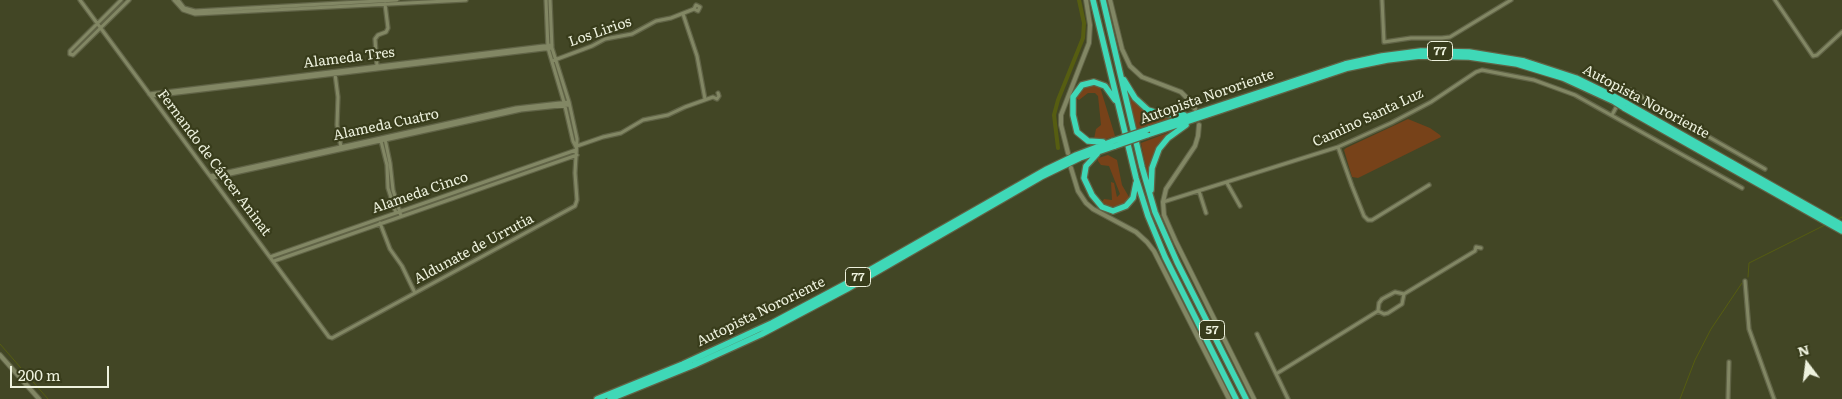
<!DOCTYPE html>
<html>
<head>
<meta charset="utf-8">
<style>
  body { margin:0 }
  #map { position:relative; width:1842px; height:399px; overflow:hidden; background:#424625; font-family:Literata,serif }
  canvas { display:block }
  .north { position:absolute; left:1782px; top:339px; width:50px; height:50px; -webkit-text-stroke:4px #383c1b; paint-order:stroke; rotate:345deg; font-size:14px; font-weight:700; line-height:20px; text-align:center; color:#eef2de }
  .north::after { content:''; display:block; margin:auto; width:18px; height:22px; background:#eef2de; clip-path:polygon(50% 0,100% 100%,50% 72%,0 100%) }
  .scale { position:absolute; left:10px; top:366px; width:99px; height:22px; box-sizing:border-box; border:2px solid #eef2de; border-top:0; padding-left:6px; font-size:15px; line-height:18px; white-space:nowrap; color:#eef2de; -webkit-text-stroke:4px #383c1b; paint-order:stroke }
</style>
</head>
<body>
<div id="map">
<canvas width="1842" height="399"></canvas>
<div class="north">N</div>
<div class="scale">200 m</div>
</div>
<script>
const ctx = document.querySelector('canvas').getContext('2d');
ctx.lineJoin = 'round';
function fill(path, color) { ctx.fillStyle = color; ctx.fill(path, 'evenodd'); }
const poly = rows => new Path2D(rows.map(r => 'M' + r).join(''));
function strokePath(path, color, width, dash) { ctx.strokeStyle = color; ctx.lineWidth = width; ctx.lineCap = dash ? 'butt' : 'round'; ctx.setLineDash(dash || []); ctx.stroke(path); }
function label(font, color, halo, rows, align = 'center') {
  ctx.font = font + ' Literata,serif'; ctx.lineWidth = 4.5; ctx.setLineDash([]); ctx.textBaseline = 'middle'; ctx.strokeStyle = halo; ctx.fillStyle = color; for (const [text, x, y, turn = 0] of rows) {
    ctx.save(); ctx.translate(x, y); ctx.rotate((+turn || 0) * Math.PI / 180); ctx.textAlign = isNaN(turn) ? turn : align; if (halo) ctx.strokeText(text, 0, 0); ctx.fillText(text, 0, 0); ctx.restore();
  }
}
const green = poly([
  [1090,85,1100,87,1115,136,1103,140,1094,139,1096,129,1101,125,1098,96,1095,93,1088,93,1079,100,1076,98,1082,89],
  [1126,86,1139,105,1173,116,1174,119,1137,129],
  [1408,119,1430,128,1440,135,1441,137,1358,178,1352,177,1344,150,1346,148],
  [1170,132,1161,142,1149,181,1141,143],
  [1108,155,1117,160,1122,185,1129,197,1126,203,1115,207,1107,206,1102,202,1104,199,1112,200,1111,182,1114,183,1117,197,1120,194,1109,166,1101,165,1098,161,1098,158]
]);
const stream = poly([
  [1838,219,1842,217],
  [1748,277,1749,263,1825,225],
  [0,344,48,399],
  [1680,399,1695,360,1711,329,1742,283]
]);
const canal = poly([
  [1058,148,1054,115,1058,100,1083,38,1084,23,1079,0]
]);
const minor = poly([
  [80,0,329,337,332,338,575,206,577,200,575,173,577,139,569,102,552,48,550,0],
  [174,0,183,10,195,14,466,0],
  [178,0,184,8,195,11,397,0],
  [546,0,548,48,564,102,573,141,576,147],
  [1382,0,1384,42,1411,38,1442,38,1450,37,1511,0],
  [1775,0,1813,56,1817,55,1842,32],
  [694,9,698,11,700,7],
  [683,14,697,56,705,99],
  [70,54,73,55,129,0],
  [70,54,70,51,121,0],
  [552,61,592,46,605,39,632,34,656,21,671,18,694,9,696,5,700,7],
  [377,66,375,39,378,35,386,32,388,28,385,4],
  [335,74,338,97,337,125,341,147],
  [149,94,552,45],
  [152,96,552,48],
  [1612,115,1624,93,1627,90,1631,90,1686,124,1765,169],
  [385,139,390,163,393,190,401,216],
  [381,141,387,165,388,188,396,213],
  [577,146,603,137,621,133,643,120,668,115,685,107,713,97,717,99,719,96,718,93],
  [1338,147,1352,186,1364,216,1368,220,1372,220,1429,185],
  [210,176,516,108,569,102],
  [212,178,521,110,569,105],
  [1227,183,1240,206],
  [1199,191,1206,213],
  [1163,202,1338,147,1391,123,1431,102,1476,72,1482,70,1534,80,1575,95,1742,188],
  [380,223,390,249,402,266,415,293],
  [270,257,576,150],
  [274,261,577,155],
  [1745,281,1749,329,1774,399],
  [1404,294,1475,251,1476,247,1481,248],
  [1378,311,1379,303,1382,299,1395,292,1404,294],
  [1378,311,1384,314,1388,313,1402,304,1404,294],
  [1257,334,1288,399],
  [1276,374,1378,311],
  [1728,399,1729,362]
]);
const tertiary = poly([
  [1110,0,1122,49,1130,66,1142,77,1181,92,1189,100,1195,109],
  [1199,125,1198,136,1195,146,1166,189,1163,202,1164,215,1176,242,1254,399],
  [1068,153,1061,125,1061,115,1089,43,1090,25,1086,0],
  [1071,168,1078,191,1086,203,1093,209,1136,232,1147,242,1154,251,1229,399],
  [0,355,39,399]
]);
const motorway = poly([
  [1093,0,1136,178,1148,216,1165,257,1236,399],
  [1103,0,1142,167,1155,212,1177,262,1246,399],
  [1124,80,1135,98,1148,110,1161,114,1184,115],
  [1626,103,1842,225],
  [1624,108,1842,231],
  [1149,129,1345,64,1382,56,1421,51,1469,52,1524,61,1576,78,1615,97],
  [1147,135,1348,68,1387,60,1420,56,1469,57,1517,64,1563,78,1613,101],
  [1103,142,1088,141,1077,132,1073,115,1073,97,1082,85,1094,82,1105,86,1115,100],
  [1097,154,1086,166,1084,178,1092,195,1102,207,1113,211,1126,206,1133,198,1136,183],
  [1151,190,1152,168,1159,149,1168,138,1186,125],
  [597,399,683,364,772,323,847,283,1047,169,1076,155,1113,141],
  [610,399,694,365,762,334,847,289,1041,177,1080,158,1115,146]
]);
const motorwayBridge = poly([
  [1615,97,1626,103],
  [1613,101,1624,108],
  [1113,141,1149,129],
  [1115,146,1147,135]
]);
const shields = [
  [1440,51,25],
  [858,277,25],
  [1212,330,25]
];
const shieldNames = [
  ["77",1440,51],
  ["77",858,277],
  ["57",1212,330]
];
const streetNames = [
  ["Los Lirios",600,32,-19],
  ["Alameda Tres",349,58,-7],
  ["Autopista Nororiente",1207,97,-19],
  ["Autopista Nororiente",1646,102,28],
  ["Camino Santa Luz",1368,118,-25],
  ["Alameda Cuatro",386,125,-12],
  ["Fernando de Cárcer Aninat",214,163,53],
  ["Alameda Cinco",420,193,-19],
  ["Aldunate de Urrutia",474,249,-28],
  ["Autopista Nororiente",761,312,-26]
];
fill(green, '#774219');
strokePath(stream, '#565d11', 1);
strokePath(canal, '#565d11', 4);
strokePath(minor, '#606346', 5.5);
strokePath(tertiary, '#606346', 6);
strokePath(motorway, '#606346', 8);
strokePath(minor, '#828764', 3);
strokePath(tertiary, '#828764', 4);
strokePath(motorway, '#3fd8b7', 5.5);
strokePath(motorwayBridge, '#606346', 8, []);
strokePath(motorwayBridge, '#3fd8b7', 5.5);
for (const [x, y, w] of shields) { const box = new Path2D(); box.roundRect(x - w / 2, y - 9.5, w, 19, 4); ctx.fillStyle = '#383c1b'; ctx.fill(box); strokePath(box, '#eef2de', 1); }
label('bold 12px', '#eef2de', null, shieldNames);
label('14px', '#eef2de', '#383c1b', streetNames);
</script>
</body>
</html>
